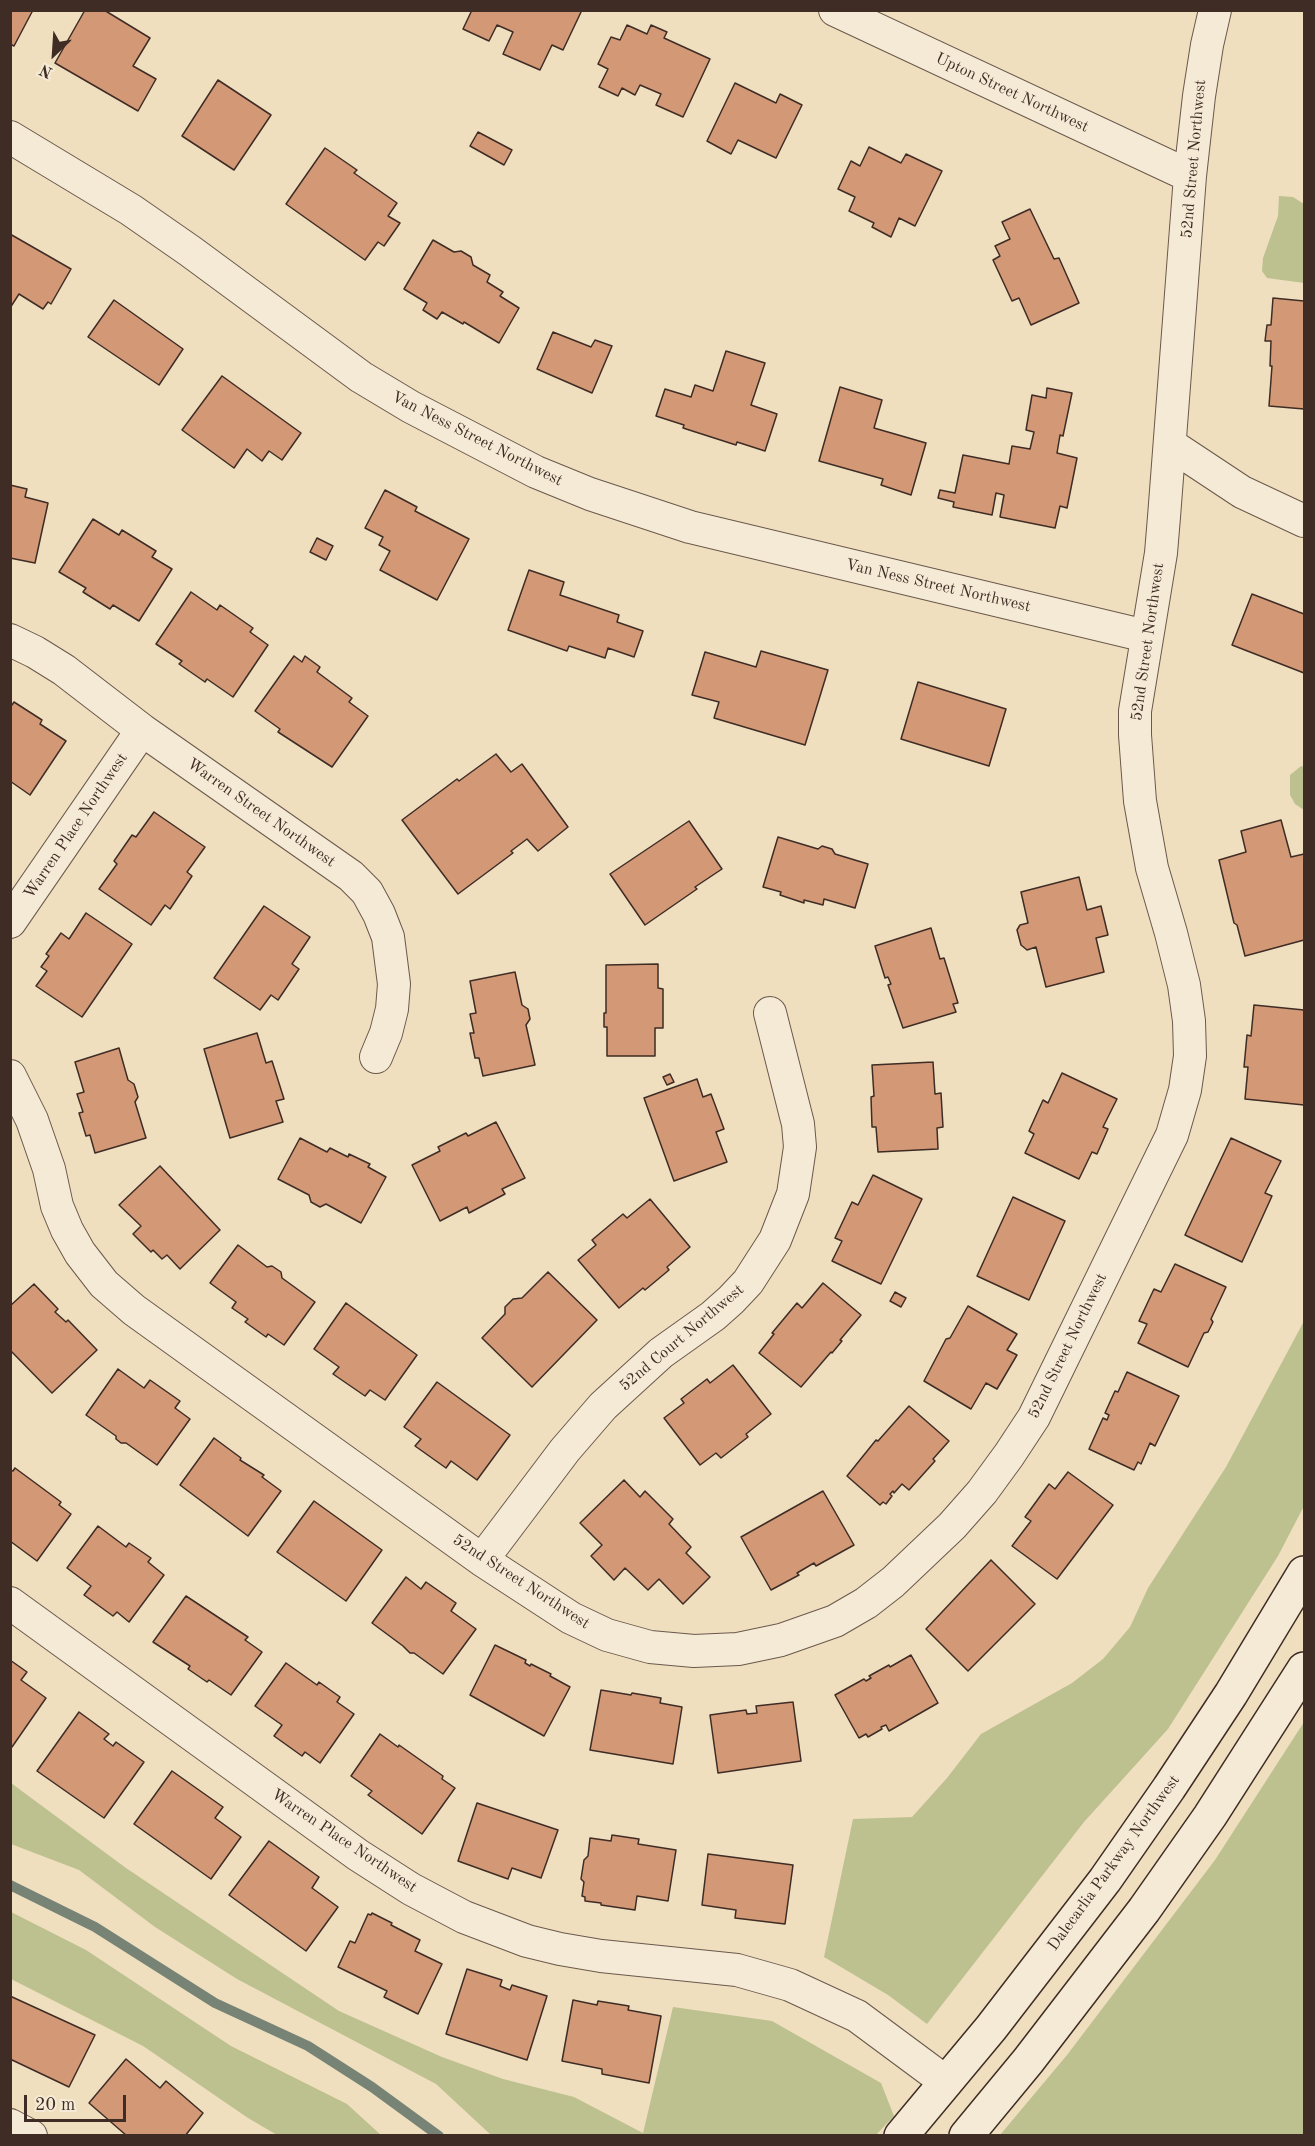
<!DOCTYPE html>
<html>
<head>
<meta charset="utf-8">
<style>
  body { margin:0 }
  #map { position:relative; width:1315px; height:2146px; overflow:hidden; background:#efdfbf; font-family:"Old Standard TT",serif }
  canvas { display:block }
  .frame { position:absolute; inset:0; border:12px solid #3e2c25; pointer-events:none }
  .north { position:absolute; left:24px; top:24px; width:60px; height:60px; -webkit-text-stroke:4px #f5ead5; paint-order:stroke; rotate:205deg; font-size:16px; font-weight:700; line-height:24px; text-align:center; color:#3e2c25 }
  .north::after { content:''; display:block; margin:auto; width:21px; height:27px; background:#3e2c25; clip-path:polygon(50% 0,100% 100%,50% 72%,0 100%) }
  .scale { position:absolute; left:24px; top:2095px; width:102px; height:27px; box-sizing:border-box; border:3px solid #3e2c25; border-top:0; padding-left:8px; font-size:18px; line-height:21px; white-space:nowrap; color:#3e2c25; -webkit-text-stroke:4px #f5ead5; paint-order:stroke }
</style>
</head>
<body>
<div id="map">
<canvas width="1315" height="2146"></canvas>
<div class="frame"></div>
<div class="north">N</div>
<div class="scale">20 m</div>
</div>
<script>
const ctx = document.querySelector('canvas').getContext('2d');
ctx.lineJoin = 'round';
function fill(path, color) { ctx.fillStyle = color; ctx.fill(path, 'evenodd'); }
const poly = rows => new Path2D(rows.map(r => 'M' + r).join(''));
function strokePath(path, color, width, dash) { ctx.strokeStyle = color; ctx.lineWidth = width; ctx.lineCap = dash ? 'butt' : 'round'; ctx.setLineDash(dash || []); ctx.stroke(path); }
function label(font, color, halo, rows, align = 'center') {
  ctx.font = font + ' "Old Standard TT",serif'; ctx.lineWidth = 4.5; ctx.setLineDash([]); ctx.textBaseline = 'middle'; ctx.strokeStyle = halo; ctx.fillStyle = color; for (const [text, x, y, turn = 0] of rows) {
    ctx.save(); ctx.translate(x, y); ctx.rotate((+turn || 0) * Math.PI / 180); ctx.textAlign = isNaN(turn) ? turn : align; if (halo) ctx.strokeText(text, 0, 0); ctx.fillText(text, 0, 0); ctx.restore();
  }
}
const green = poly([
  [1279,196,1293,197,1304,204,1304,283,1267,278,1262,271,1263,258,1278,216],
  [1301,766,1304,767,1304,810,1295,804,1290,795,1290,775],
  [1304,1321,1304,1506,1278,1556,1168,1729,1084,1822,927,2024,888,1995,824,1957,853,1819,912,1817,947,1778,981,1734,1072,1683,1103,1659,1130,1627,1148,1588,1226,1467],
  [1304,1722,1304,2135,1000,2135,1067,2055,1215,1860],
  [11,1783,126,1868,339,2011,442,2057,503,2079,574,2097,643,2133,673,2007,772,2021,881,2083,894,2116,875,2136,491,2135,436,2084,237,1979,155,1927,79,1870,11,1844],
  [11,1912,86,1950,231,2046,347,2104,381,2135,277,2135,248,2118,143,2046,11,1979]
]);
const stream = poly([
  [10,1885,95,1927,215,2003,308,2046,372,2087,439,2136]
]);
const building = poly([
  [10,10,33,10,14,46,10,44,10,10],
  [85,10,104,10,150,38,133,66,156,79,138,111,55,63,85,10],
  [472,10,582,10,563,50,552,45,540,70,503,54,513,32,497,25,489,41,463,29,472,10],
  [627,25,647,34,651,25,667,32,664,38,710,59,683,117,656,105,661,94,640,85,635,95,622,88,618,96,599,87,608,69,598,64,611,37,620,40,627,25],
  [218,80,271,115,234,170,182,136,218,80],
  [735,83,776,103,780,94,802,105,776,158,738,140,731,154,707,141,735,83],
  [478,132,512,150,504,165,470,146,478,132],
  [869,147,901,163,906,154,942,171,915,226,899,218,891,237,872,227,874,223,849,211,855,197,838,189,851,161,860,166,869,147],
  [325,148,357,170,354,173,397,203,388,216,400,223,384,246,378,242,365,260,286,204,325,148],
  [1030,209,1054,259,1059,258,1079,303,1031,325,1019,298,1012,301,993,260,1000,256,995,246,1010,239,1002,222,1030,209],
  [10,234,71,269,51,304,48,302,43,309,19,294,10,308,10,234],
  [433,240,454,252,461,251,471,257,473,265,490,275,487,282,503,292,500,296,519,308,499,343,464,322,463,324,442,312,437,319,423,310,427,303,404,289,433,240],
  [1273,298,1304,301,1304,409,1269,406,1272,366,1270,366,1271,341,1265,341,1267,325,1271,325,1273,298],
  [114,300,183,349,159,385,88,337,114,300],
  [553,332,591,347,595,340,612,346,592,393,537,369,553,332],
  [726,351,765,363,751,405,777,414,765,451,737,442,736,445,683,428,684,425,656,416,665,389,691,397,695,385,713,391,726,351],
  [222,376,301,433,282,460,269,451,262,461,247,449,234,468,182,430,222,376],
  [840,387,882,400,874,428,926,443,911,495,881,485,883,479,819,461,840,387],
  [1047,388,1072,393,1063,436,1060,435,1057,453,1077,458,1067,508,1060,506,1055,528,1000,517,1004,495,996,493,992,515,953,507,954,502,938,498,940,490,955,493,963,455,1009,464,1012,446,1030,449,1034,432,1026,430,1032,395,1046,398,1047,388],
  [10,485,27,489,25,497,48,503,35,563,10,558,10,485],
  [385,490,417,507,415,511,469,539,437,600,380,570,390,551,379,545,383,537,365,528,385,490],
  [93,519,119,535,122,530,156,551,152,557,172,569,139,621,113,605,110,609,83,592,86,588,59,572,93,519],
  [317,538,333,546,326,560,310,552,317,538],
  [529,570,564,582,560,595,619,615,617,622,643,631,634,657,608,648,605,658,569,646,567,651,508,630,529,570],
  [191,592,217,610,220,605,253,628,250,632,268,645,233,697,207,679,205,682,179,664,182,661,156,644,191,592],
  [1252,594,1304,614,1304,673,1232,645,1252,594],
  [761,651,828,670,805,745,714,718,719,702,692,695,705,652,756,667,761,651],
  [294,656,302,662,305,656,320,667,317,672,352,698,349,702,368,716,332,767,278,732,280,729,255,711,294,656],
  [918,682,1006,709,989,766,901,739,918,682],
  [14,702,42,720,40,724,66,741,30,795,10,781,10,703,12,705,14,702],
  [496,754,511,772,522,764,568,827,538,851,527,839,511,851,513,853,458,894,402,820,457,779,459,781,496,754],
  [154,812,205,847,187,872,192,876,170,909,165,905,151,925,99,889,117,864,114,861,132,835,136,837,154,812],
  [1281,820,1291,857,1304,854,1304,940,1245,956,1237,925,1234,923,1219,860,1246,852,1241,831,1281,820],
  [689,821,722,869,695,887,697,889,645,925,610,874,689,821],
  [778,837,818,849,822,846,832,849,835,854,868,864,855,908,824,899,823,905,804,900,804,903,780,895,781,892,763,887,778,837],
  [1079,877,1087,910,1101,906,1108,935,1096,938,1104,972,1046,987,1036,947,1027,950,1021,945,1017,930,1020,925,1028,923,1021,892,1079,877],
  [264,906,310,937,292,964,299,969,278,1000,271,995,260,1010,214,978,264,906],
  [86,913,132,944,82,1017,36,986,47,971,41,967,49,956,46,954,61,933,69,939,86,913],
  [931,928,940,959,944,958,958,1003,953,1004,956,1012,903,1028,888,985,891,984,888,977,885,978,875,946,931,928],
  [658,964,658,988,663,989,663,1028,655,1028,655,1056,607,1056,607,1027,604,1027,604,1013,606,1013,606,965,658,964],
  [515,972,522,1005,528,1009,530,1019,526,1025,535,1065,483,1076,479,1058,475,1058,470,1033,474,1033,470,1014,476,1013,470,981,515,972],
  [1254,1005,1304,1010,1304,1105,1245,1099,1248,1067,1244,1067,1247,1035,1251,1036,1254,1005],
  [257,1033,266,1063,272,1061,284,1099,276,1101,283,1122,230,1138,204,1049,257,1033],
  [119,1048,128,1080,134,1084,138,1097,135,1102,146,1138,95,1153,90,1135,86,1136,79,1113,83,1112,77,1094,84,1092,75,1062,119,1048],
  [933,1062,935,1094,941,1093,943,1127,937,1128,938,1149,878,1152,876,1127,872,1127,871,1097,874,1096,872,1065,933,1062],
  [1062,1073,1117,1099,1103,1127,1108,1129,1097,1154,1092,1152,1079,1179,1025,1153,1034,1134,1029,1131,1043,1100,1048,1103,1062,1073],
  [670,1074,674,1082,667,1085,663,1077,670,1074],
  [697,1079,703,1097,711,1094,724,1129,716,1132,727,1162,674,1181,644,1098,697,1079],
  [496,1122,525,1178,502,1189,505,1194,469,1213,467,1207,440,1221,412,1165,440,1151,438,1147,466,1133,468,1136,496,1122],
  [300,1138,327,1152,330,1148,348,1157,349,1154,370,1164,368,1167,386,1177,361,1223,326,1204,320,1207,311,1202,309,1195,278,1179,300,1138],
  [1231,1138,1281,1161,1265,1193,1272,1196,1242,1262,1185,1235,1231,1138],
  [160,1166,220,1230,180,1269,167,1255,162,1259,153,1250,151,1252,133,1234,141,1226,119,1205,160,1166],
  [873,1175,922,1199,881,1284,832,1261,842,1241,835,1238,852,1202,858,1205,873,1175],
  [1013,1197,1065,1221,1029,1300,977,1276,1013,1197],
  [650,1199,690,1247,667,1267,669,1270,645,1290,643,1288,619,1308,578,1260,596,1245,592,1240,623,1214,627,1218,650,1199],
  [238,1245,267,1267,272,1266,281,1272,282,1278,315,1302,284,1345,268,1334,266,1337,245,1322,248,1319,232,1308,236,1302,210,1283,238,1245],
  [1175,1264,1226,1287,1211,1319,1213,1322,1208,1332,1204,1333,1188,1367,1138,1343,1147,1324,1139,1321,1154,1289,1161,1292,1175,1264],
  [548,1272,597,1320,532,1387,482,1338,505,1314,505,1307,513,1299,522,1298,548,1272],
  [823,1283,861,1315,840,1340,842,1341,832,1353,831,1352,801,1387,759,1353,774,1334,772,1333,797,1303,802,1308,823,1283],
  [34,1284,58,1309,55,1312,66,1322,68,1320,97,1350,52,1393,10,1350,10,1306,34,1284],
  [895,1292,906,1298,901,1307,890,1301,895,1292],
  [346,1303,417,1355,385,1400,370,1390,365,1396,333,1374,339,1367,314,1349,346,1303],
  [968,1306,1017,1334,1007,1350,1017,1355,997,1389,986,1383,971,1409,924,1381,946,1339,950,1338,968,1306],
  [733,1365,771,1414,746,1434,748,1437,721,1458,716,1453,700,1465,664,1418,684,1403,681,1399,707,1379,710,1383,733,1365],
  [118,1369,144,1388,150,1380,180,1401,175,1408,190,1419,157,1465,126,1443,121,1443,116,1439,116,1436,86,1415,118,1369],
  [1127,1372,1179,1396,1155,1446,1150,1443,1141,1464,1138,1462,1134,1470,1089,1449,1103,1418,1107,1420,1109,1415,1105,1413,1115,1391,1118,1392,1127,1372],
  [437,1382,510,1435,477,1480,451,1461,446,1468,415,1446,421,1439,404,1427,437,1382],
  [909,1406,949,1441,933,1459,935,1461,909,1490,902,1484,894,1493,893,1491,890,1494,892,1496,886,1504,883,1502,880,1505,847,1476,876,1440,878,1441,909,1406],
  [214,1438,241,1458,240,1460,264,1475,262,1477,281,1491,248,1536,180,1485,214,1438],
  [15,1468,61,1502,59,1505,71,1514,37,1561,10,1541,10,1470,13,1471,15,1468],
  [1068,1472,1113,1505,1057,1579,1012,1546,1031,1521,1025,1517,1049,1484,1055,1489,1068,1472],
  [624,1480,640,1497,645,1491,673,1519,669,1524,691,1547,686,1553,710,1577,683,1604,659,1579,648,1590,625,1568,614,1580,591,1556,602,1545,580,1523,624,1480],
  [823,1491,854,1545,816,1566,814,1563,797,1573,799,1575,771,1590,741,1537,823,1491],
  [314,1501,382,1550,346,1601,277,1552,314,1501],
  [98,1526,126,1547,129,1543,151,1558,148,1562,164,1575,129,1622,117,1612,113,1616,84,1595,91,1586,67,1568,98,1526],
  [991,1560,1035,1604,968,1671,926,1629,991,1560],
  [406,1577,421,1589,426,1582,456,1603,451,1611,476,1629,443,1674,414,1653,410,1653,403,1646,372,1623,406,1577],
  [186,1596,248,1637,245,1640,262,1652,231,1695,209,1680,207,1682,188,1669,190,1666,153,1642,186,1596],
  [495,1645,526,1660,525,1663,530,1666,531,1664,551,1674,550,1676,570,1687,544,1736,470,1695,495,1645],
  [911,1655,938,1703,889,1731,886,1725,881,1727,882,1729,868,1737,866,1734,859,1738,835,1695,864,1679,866,1681,871,1678,869,1676,889,1665,890,1667,911,1655],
  [10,1660,27,1672,21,1680,46,1698,12,1747,10,1745,10,1660],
  [286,1663,317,1685,319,1682,340,1697,337,1702,354,1714,320,1763,305,1752,302,1756,274,1736,282,1725,255,1706,286,1663],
  [601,1690,631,1695,632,1693,661,1698,660,1703,682,1707,673,1764,590,1750,601,1690],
  [793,1702,801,1761,718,1773,710,1715,746,1710,747,1714,757,1713,756,1706,793,1702],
  [79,1712,109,1734,104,1739,113,1746,116,1742,144,1762,104,1818,37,1771,79,1712],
  [380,1734,398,1747,399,1745,443,1776,442,1779,455,1788,422,1834,368,1795,372,1791,351,1776,380,1734],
  [172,1771,223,1807,215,1818,241,1837,211,1879,134,1824,172,1771],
  [477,1803,558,1830,541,1878,512,1868,508,1879,458,1861,477,1803],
  [612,1835,639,1839,638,1844,676,1850,668,1901,637,1896,635,1910,601,1905,601,1903,585,1901,585,1897,582,1896,584,1882,581,1879,584,1860,588,1856,590,1838,611,1841,612,1835],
  [269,1841,319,1877,312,1888,338,1907,306,1951,229,1895,269,1841],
  [708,1854,793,1865,785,1924,735,1918,736,1910,702,1905,708,1854],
  [372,1913,392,1923,391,1925,420,1940,415,1951,442,1964,418,2014,384,1997,387,1991,338,1967,350,1941,355,1943,368,1914,371,1915,372,1913],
  [467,1969,502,1980,500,1986,510,1990,512,1985,547,1996,527,2060,446,2034,467,1969],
  [10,1996,95,2035,69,2087,10,2059,10,1996],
  [573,2000,597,2005,598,2001,629,2006,628,2010,661,2016,649,2083,602,2074,602,2069,562,2061,573,2000],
  [126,2059,160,2088,166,2081,203,2113,185,2136,127,2136,89,2103,126,2059]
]);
const minor = poly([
  [835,10,1190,176],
  [10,137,131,210,190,251,361,377,411,407,536,472,590,494,690,527,1146,636],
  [1171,445,1242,492,1304,521],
  [10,640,35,652,64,670,142,730,351,876,367,892,379,914,388,937,394,984,392,1009,386,1033,376,1057],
  [10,922,142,730],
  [10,1076,32,1120,49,1169,57,1206,67,1230,80,1253,104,1284,134,1310,482,1560,571,1618,607,1635,650,1647,694,1651,738,1649,781,1640,835,1621,866,1603,893,1582,952,1526,982,1492,1009,1455,1034,1417,1172,1135,1185,1090,1190,1056,1189,1021,1184,985,1171,933,1152,868,1140,801,1135,735,1135,711,1161,553,1164,517,1190,176,1199,96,1207,45,1215,10],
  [482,1560,565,1450,603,1406,661,1353,713,1316,731,1300,748,1282,775,1240,793,1194,800,1147,798,1124,770,1013],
  [10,1603,358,1855,411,1889,464,1917,527,1941,560,1949,601,1956,737,1970,790,1985,857,2016,946,2082],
  [10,2125,31,2136]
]);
const secondary = poly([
  [901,2136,991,2028,1105,1880,1169,1788,1231,1694,1304,1573],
  [966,2136,1028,2061,1144,1910,1210,1816,1304,1669]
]);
const streetNames = [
  ["Upton Street Northwest",1012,93,25],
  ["52nd Street Northwest",1194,159,-85],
  ["Van Ness Street Northwest",477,439,27],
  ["Van Ness Street Northwest",938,586,13],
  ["52nd Street Northwest",1148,642,-82],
  ["Warren Street Northwest",261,813,35],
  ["Warren Place Northwest",76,826,-56],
  ["52nd Court Northwest",682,1338,-40],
  ["52nd Street Northwest",1068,1346,-64],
  ["52nd Street Northwest",521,1582,33],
  ["Warren Place Northwest",344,1841,34],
  ["Dalecarlia Parkway Northwest",1114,1863,-54]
];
fill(green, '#bdc18f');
strokePath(stream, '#768375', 10);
fill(building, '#d39976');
strokePath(building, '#3e2c25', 1.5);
strokePath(minor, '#6a594c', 34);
strokePath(secondary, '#3e2c25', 36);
strokePath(minor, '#f5ead5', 32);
strokePath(secondary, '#f5ead5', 33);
label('16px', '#3e2c25', '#f5ead5', streetNames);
</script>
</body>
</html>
